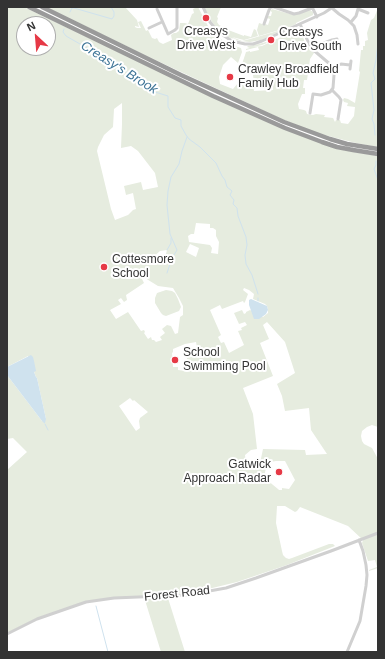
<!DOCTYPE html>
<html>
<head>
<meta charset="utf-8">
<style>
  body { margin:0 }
  #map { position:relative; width:385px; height:659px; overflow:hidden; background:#fff; font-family:Helvetica,sans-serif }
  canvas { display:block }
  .frame { position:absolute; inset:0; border:8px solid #333; pointer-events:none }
  .north { position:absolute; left:16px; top:16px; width:40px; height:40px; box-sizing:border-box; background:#fff; border:1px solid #adadad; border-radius:50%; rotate:334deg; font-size:11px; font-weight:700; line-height:16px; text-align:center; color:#333 }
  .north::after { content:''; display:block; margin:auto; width:14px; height:18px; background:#e63946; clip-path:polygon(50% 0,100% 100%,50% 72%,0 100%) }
</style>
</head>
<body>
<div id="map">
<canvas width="385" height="659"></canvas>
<div class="frame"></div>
<div class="north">N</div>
</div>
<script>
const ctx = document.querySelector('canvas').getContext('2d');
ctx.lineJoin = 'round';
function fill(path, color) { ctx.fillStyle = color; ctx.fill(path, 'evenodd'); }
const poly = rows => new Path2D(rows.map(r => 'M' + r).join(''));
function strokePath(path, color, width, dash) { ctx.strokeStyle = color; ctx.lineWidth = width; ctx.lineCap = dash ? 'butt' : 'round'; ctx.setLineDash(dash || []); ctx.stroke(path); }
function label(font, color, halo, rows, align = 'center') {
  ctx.font = font + ' Helvetica,sans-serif'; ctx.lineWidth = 4; ctx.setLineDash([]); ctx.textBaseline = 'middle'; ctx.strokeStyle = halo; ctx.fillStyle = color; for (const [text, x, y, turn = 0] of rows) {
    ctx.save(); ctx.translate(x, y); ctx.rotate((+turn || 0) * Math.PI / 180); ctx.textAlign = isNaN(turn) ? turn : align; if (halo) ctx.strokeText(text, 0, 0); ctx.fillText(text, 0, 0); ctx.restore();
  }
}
const green = poly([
  [7,7,24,7,191,87,338,149,354,152,378,156,378,427,372,425,367,427,362,431,361,436,362,441,364,444,372,448,378,459,378,568,369,571,369,570,377,567,375,560,368,561,362,543,363,540,348,526,300,507,297,511,295,512,285,506,277,506,276,523,282,551,283,555,286,558,289,559,292,558,329,544,333,544,335,546,287,565,237,582,204,590,167,595,185,652,161,652,144,597,114,598,86,602,49,614,7,634,7,470,27,452,13,438,7,439,7,375,42,421,46,419,37,378,36,377,28,356,7,367],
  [24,24,48,24,48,48,24,48],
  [122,103,122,124,121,148,131,146,138,151,155,173,158,187,143,190,141,182,124,186,126,195,133,193,136,209,133,210,128,215,115,220,111,209,97,151,98,147,104,135,113,127,114,109],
  [196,223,210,224,210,228,213,228,216,230,216,236,219,242,218,254,211,253,212,248,210,245,189,242,188,236,191,234,194,234],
  [190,244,199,248,196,257,186,252],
  [167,250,165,258,155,264,151,259,160,251],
  [145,278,158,286,173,288,179,298,183,306,183,315,180,317,178,333,175,334,171,326,167,325,162,329,165,333,160,337,162,340,156,342,154,340,152,340,151,337,148,339,144,333,145,332,144,330,141,331,128,312,116,319,110,310,121,304,118,300,121,298,124,302,127,300,126,295,144,283,142,279],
  [244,288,249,290,254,294,253,299,265,304,267,306,268,310,268,313,263,317,250,310,246,312,246,313,244,314,242,310,234,313,239,324,245,322,247,325,241,328,242,330,238,331,244,345,229,353,224,342,221,343,218,337,221,335,210,310,220,305,222,309,243,301,244,303,245,302,248,294,243,290],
  [267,322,285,342,295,373,277,384,282,396,285,411,309,408,311,430,327,454,306,455,305,450,263,449,259,468,248,467,246,464,245,455,251,450,257,449,253,414,243,388,273,376,260,343,269,339,263,325],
  [196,342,198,352,187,354,187,360,186,371,178,370,178,367,173,367,172,353,173,352,173,349,185,344],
  [130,398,133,401,134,400,148,412,140,418,139,421,140,428,136,431,119,406],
  [276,461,285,461,295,480,289,489,282,488,282,490,279,490,278,489,267,480,265,476,265,472,267,465,270,462],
  [46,7,125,7,137,20,139,27,135,26,135,27,137,28,141,28,138,22,141,21,146,31,148,30,152,38,155,39,157,38,159,42,163,44,172,40,171,35,174,33,176,33,179,31,180,23,185,23,188,24,192,14,194,13,193,9,195,8,194,7,198,7,208,26,214,34,228,44,241,48,242,52,238,63,231,57,223,65,219,77,220,84,233,89,238,83,245,86,249,84,249,81,252,83,253,85,251,85,253,86,254,91,273,90,273,84,254,84,252,65,242,66,242,67,242,64,246,52,250,51,250,52,259,50,258,47,246,50,246,49,250,48,247,47,248,46,259,44,266,42,267,43,262,45,253,47,262,46,300,28,305,43,314,53,310,59,307,80,304,80,303,88,305,88,305,94,302,94,298,104,299,109,304,110,306,111,307,114,313,115,316,114,325,115,324,117,333,118,335,122,336,120,340,120,341,123,348,124,354,116,355,107,347,106,348,103,344,102,343,100,344,98,348,99,355,103,360,72,359,71,361,50,363,50,363,46,365,46,365,41,368,40,367,33,371,20,374,18,378,8,378,147,356,143,336,138,314,132,282,119,149,57],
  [204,7,206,7,209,14,206,7,221,7,217,17,218,18,217,22,219,25,223,27,223,28,244,36,244,35,251,37,254,29,256,30,258,36,244,40,232,37,242,41,250,39,281,30,296,23,296,24,261,40,250,42,240,41,228,37,218,30,212,22],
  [272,9,294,15,310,10,313,12,313,15,283,29,259,36,257,30,259,23,265,25,265,24,268,25,270,19,267,18,268,16,271,16,272,12,270,11],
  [166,290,172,291,175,293,178,299,181,307,179,311,166,316,163,315,161,313,155,303,155,298,157,293]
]);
const water = poly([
  [251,299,267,306,268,310,266,314,259,319,254,319,249,305,249,300],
  [31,355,33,357,34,361,36,371,34,372,36,377,37,378,46,419,45,423,44,423,42,421,7,375,7,367]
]);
const stream = poly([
  [70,12,72,8,74,8,112,19,114,16,114,12,111,7],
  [64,29,63,32,66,36,115,64,155,92,168,96,168,107,175,118,181,120,181,126,186,135,189,139,200,147,216,163,222,176,225,180,227,187,232,191,230,195,234,200,233,204,237,208,238,216,246,237,247,245,245,255,246,264,252,275,258,294],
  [375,135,374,124,372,119,374,110,371,83,375,79,373,73,376,60,378,43],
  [376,161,376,165,374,169,378,180],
  [378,189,378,191],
  [167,250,171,243,171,238],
  [167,273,172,258,177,250,170,234,167,205,168,191,171,177,179,164,182,151,187,137],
  [258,298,258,301],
  [45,424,48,430],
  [96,606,108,652]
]);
const minor = poly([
  [203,7,210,22,218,32,232,41,245,44,253,44,262,41,324,13,333,7],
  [312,7,317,17],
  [332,8,339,14,348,20,354,26,357,35,358,44],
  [157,9,168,34,175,30,177,28,177,7],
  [351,22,356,16,358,9,368,13],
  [264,24,269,10,271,7,274,7,294,14,299,13,312,8],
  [300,24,311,48,331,65,334,75,333,88,330,92,321,95,313,94,310,113],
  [149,28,162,22],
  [314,51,317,47,324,43,332,40,337,39],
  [332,68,341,64,350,65],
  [350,69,351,61],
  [332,90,339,97,341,100,338,119],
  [7,634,37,619,86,602,114,598,187,595,226,588,256,578,331,551,378,533],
  [347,652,360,621,366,586,367,575,366,565,363,551,359,540]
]);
const highway = poly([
  [29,7,213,96,285,128,322,142,337,147,353,150,378,154],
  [42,7,181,75,284,122,330,139,347,144,378,149]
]);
const markers = [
  [206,18,4,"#e63946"],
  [271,40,4,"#e63946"],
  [230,77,4,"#e63946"],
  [104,267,4,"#e63946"],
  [175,360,4,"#e63946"],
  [279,472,4,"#e63946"]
];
const poiNames = [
  ["Creasys",206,32,"center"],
  ["Drive West",206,46,"center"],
  ["Creasys",279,33],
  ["Drive South",279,47],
  ["Crawley Broadfield",238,70],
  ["Family Hub",238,84],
  ["Cottesmore",112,260],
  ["School",112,274],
  ["School",183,353],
  ["Swimming Pool",183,367],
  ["Gatwick",271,465,"right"],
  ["Approach Radar",271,479,"right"]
];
const streetNames = [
  ["Forest Road",177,594,-6]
];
const waterNames = [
  ["Creasy's Brook",119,68,32]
];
fill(green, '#e6ecdf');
fill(water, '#cfe2ee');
strokePath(stream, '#cfe2ee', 1);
strokePath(minor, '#d0d0d0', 3);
strokePath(highway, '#9a9a9a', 4.5);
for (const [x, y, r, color] of markers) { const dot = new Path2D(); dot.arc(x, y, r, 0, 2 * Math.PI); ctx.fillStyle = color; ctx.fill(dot); strokePath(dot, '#fff', 1.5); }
label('12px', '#333', '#fff', poiNames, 'left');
label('12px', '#333', '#fff', streetNames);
label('italic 13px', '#3f7597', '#fff', waterNames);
</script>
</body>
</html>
